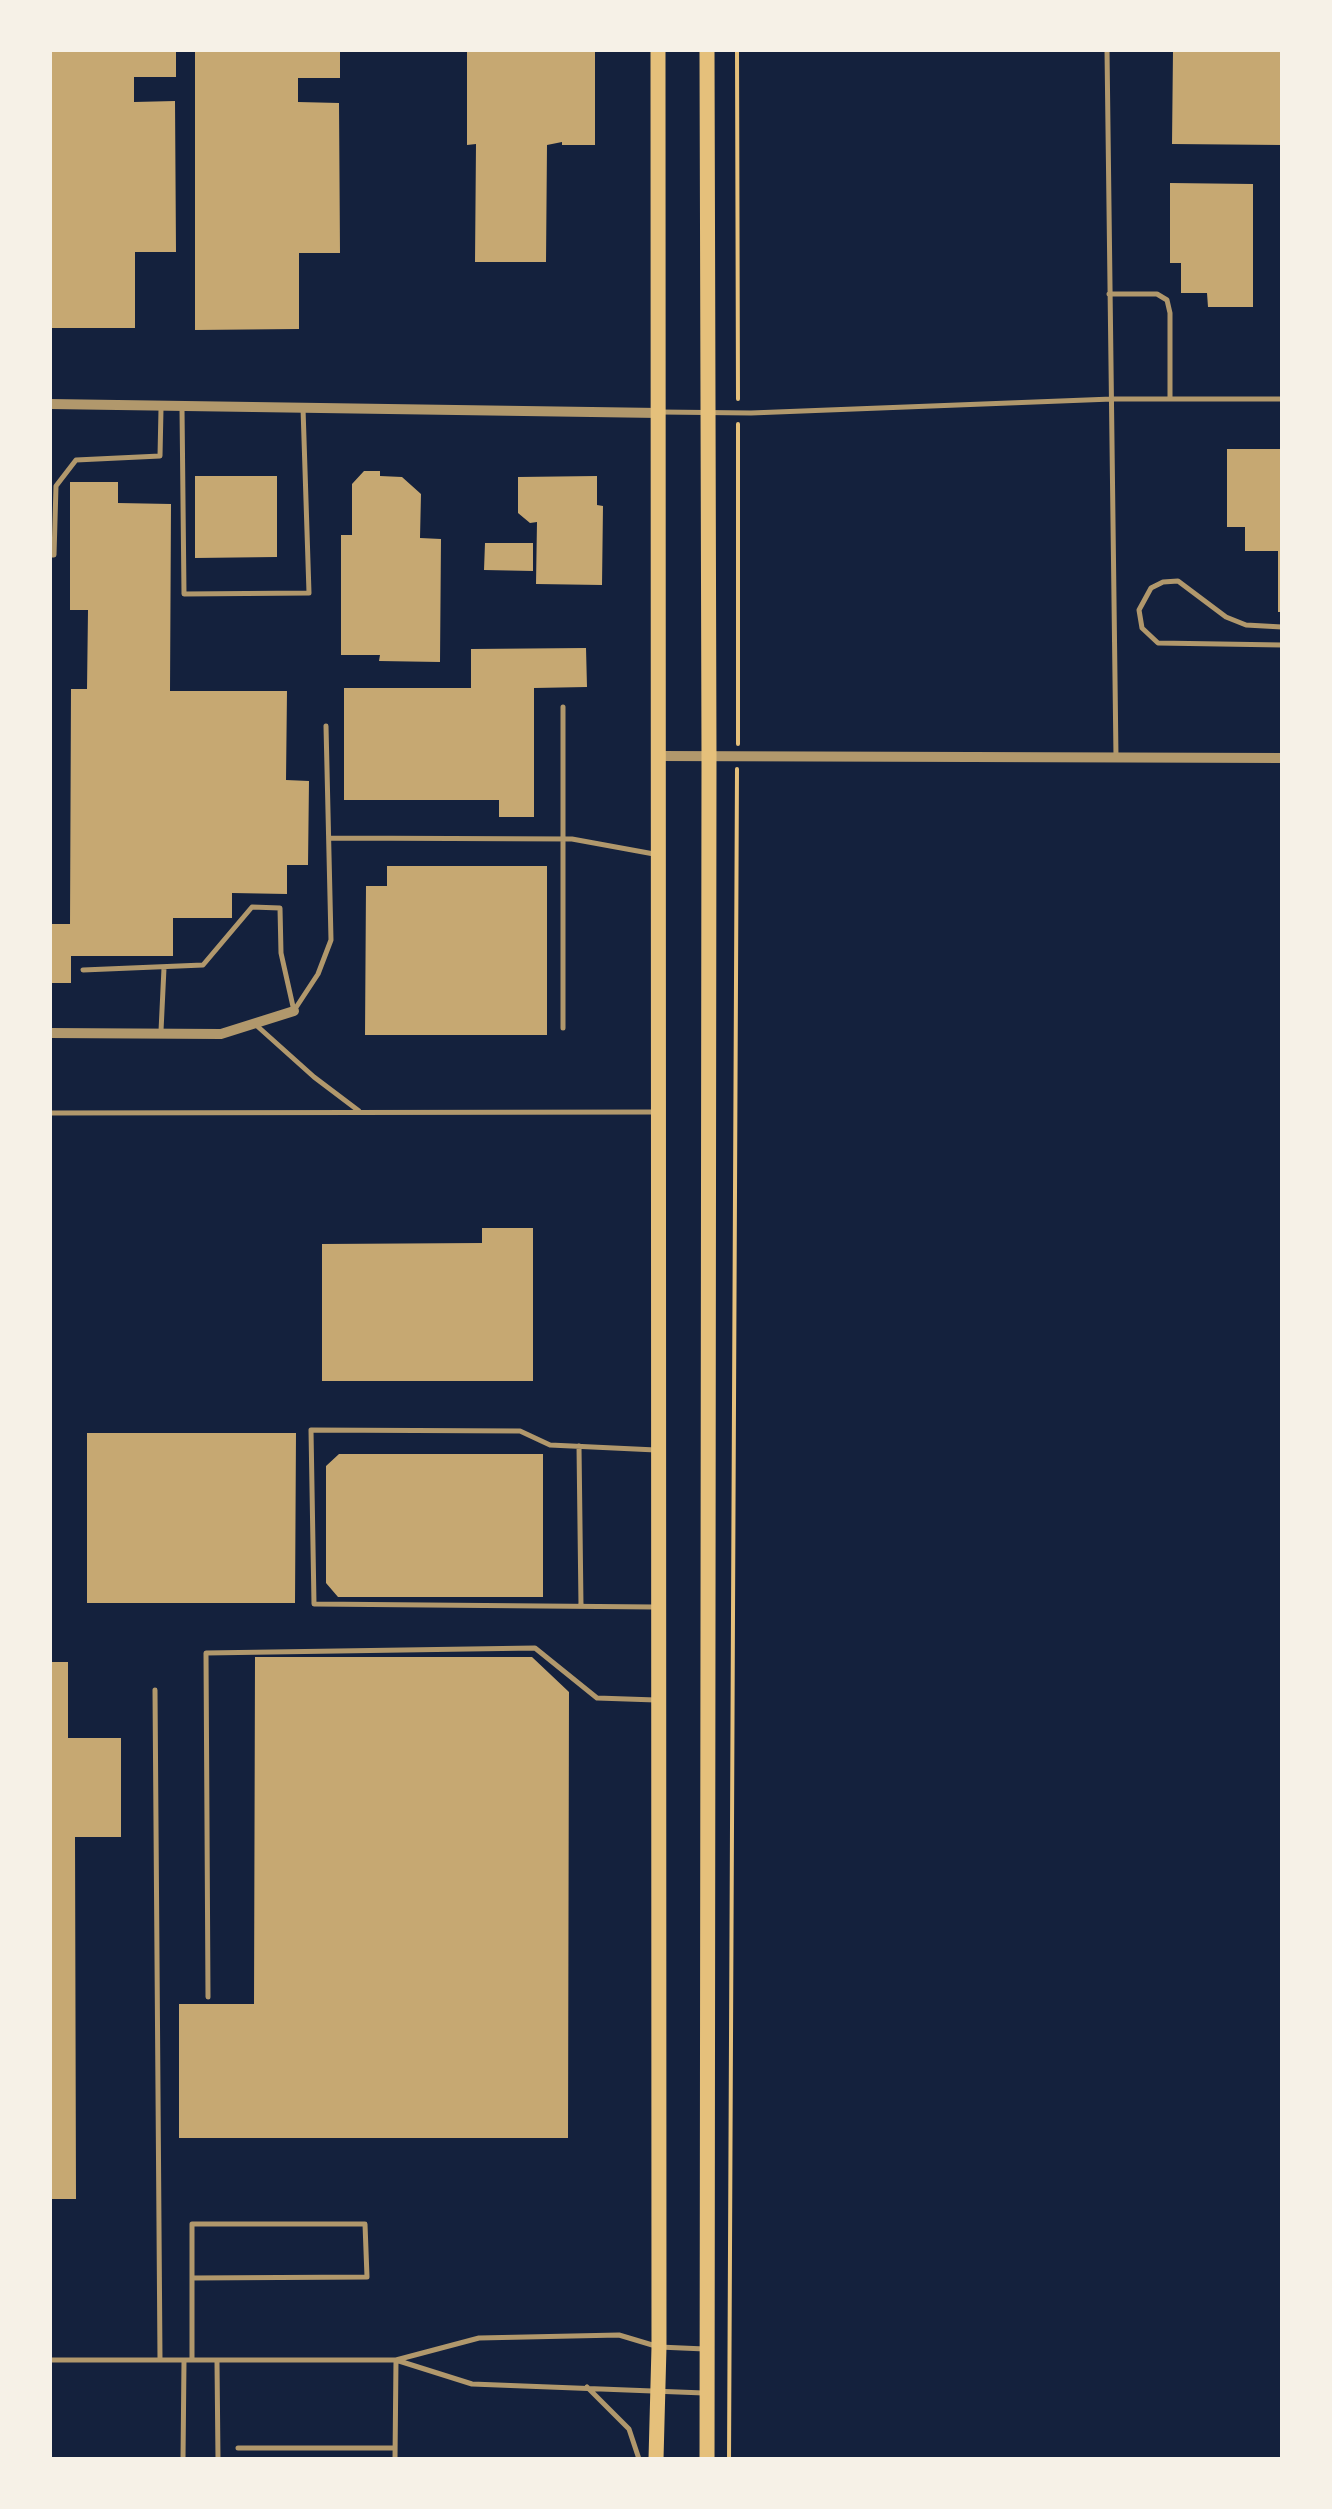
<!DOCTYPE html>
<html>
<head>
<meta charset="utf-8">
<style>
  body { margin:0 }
  #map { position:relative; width:1332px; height:2509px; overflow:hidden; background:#14213d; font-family:"Nunito Sans",sans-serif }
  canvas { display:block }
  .frame { position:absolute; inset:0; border:52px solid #f6f1e7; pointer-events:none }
</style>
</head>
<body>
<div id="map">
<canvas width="1332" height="2509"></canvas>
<div class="frame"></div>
</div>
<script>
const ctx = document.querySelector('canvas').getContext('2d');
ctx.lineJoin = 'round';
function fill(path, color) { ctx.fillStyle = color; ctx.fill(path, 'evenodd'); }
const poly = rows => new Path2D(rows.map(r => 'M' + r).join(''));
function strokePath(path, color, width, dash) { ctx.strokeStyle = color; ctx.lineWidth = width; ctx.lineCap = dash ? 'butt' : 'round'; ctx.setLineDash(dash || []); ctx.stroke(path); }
const building = poly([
  [50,50,176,50,176,77,134,77,134,102,175,101,176,252,135,252,135,328,50,328],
  [195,50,340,50,340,78,298,78,298,102,339,103,340,253,299,253,299,329,195,330],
  [467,50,595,50,595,145,562,145,562,142,547,145,546,262,475,262,476,144,467,145],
  [1173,50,1282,50,1282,145,1172,144],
  [1170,183,1253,184,1253,307,1208,307,1207,293,1181,293,1181,263,1170,263],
  [1227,449,1282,449,1282,612,1278,612,1278,551,1245,551,1245,527,1227,527],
  [364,471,380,471,380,476,402,477,421,494,420,538,441,539,440,662,379,661,380,655,341,655,341,535,352,535,352,484],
  [195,476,277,476,277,557,195,558],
  [597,476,597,505,603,506,602,585,536,584,537,522,530,523,518,513,518,477],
  [70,482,118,482,118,503,171,504,170,691,287,691,286,780,309,781,308,865,287,865,287,894,232,893,232,918,173,918,173,956,71,956,71,983,50,983,50,924,70,924,71,689,87,689,88,610,70,610],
  [485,543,533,543,533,571,484,570],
  [586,648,587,687,534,688,534,817,499,817,499,800,344,800,344,688,471,688,471,649],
  [387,866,547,866,547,1035,365,1035,366,886,387,886],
  [482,1228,533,1228,533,1381,322,1381,322,1244,482,1243],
  [87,1433,296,1433,295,1603,87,1603],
  [339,1454,543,1454,543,1597,338,1597,326,1583,326,1466],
  [255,1657,532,1657,569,1692,568,2138,179,2138,179,2004,254,2004],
  [50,1662,68,1662,68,1738,121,1738,121,1837,75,1837,76,2199,50,2199]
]);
const path = poly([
  [737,50,738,399],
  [738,744,738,424],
  [729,2459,737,769]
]);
const service = poly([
  [1107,50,1116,757],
  [1109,294,1157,294,1167,300,1170,313,1170,399],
  [182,408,184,594,309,593,303,408],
  [660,412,751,413,1112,399,1282,399],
  [50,555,54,555,56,486,76,460,160,456,161,409],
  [1282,627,1246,625,1226,617,1178,581,1163,582,1151,588,1139,610,1142,628,1158,643,1282,645],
  [563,707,563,1028],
  [329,838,572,839,654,854],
  [83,970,203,965,252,907,280,908,281,953,294,1011],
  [295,1009,318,974,331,940,326,726],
  [256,1025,314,1077,359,1111],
  [161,1031,164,968],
  [50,1113,657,1112],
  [579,1446,581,1606],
  [655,1607,314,1604,311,1430,520,1431,550,1445,656,1450],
  [155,1690,160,2360],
  [208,1997,206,1653,535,1648,597,1698,656,1700],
  [192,2278,367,2277,365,2224,192,2224,192,2360],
  [50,2360,396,2360,479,2338,619,2335,659,2347,705,2349],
  [399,2361,472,2384,704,2393],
  [217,2362,218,2459],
  [587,2387,629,2429,639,2459],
  [238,2448,395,2448],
  [183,2459,184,2361],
  [395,2459,396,2360]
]);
const minor = poly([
  [50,404,659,413],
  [660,756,1282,758],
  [50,1033,221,1034,294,1011]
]);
const primary = poly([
  [656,2459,659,2347,658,50],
  [707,2459,709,755,707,50]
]);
fill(building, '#c6a872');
strokePath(path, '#e5c07b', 4);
strokePath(service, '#b1986c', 5);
strokePath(minor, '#b1986c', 10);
strokePath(primary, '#e5c07b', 15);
</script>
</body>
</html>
